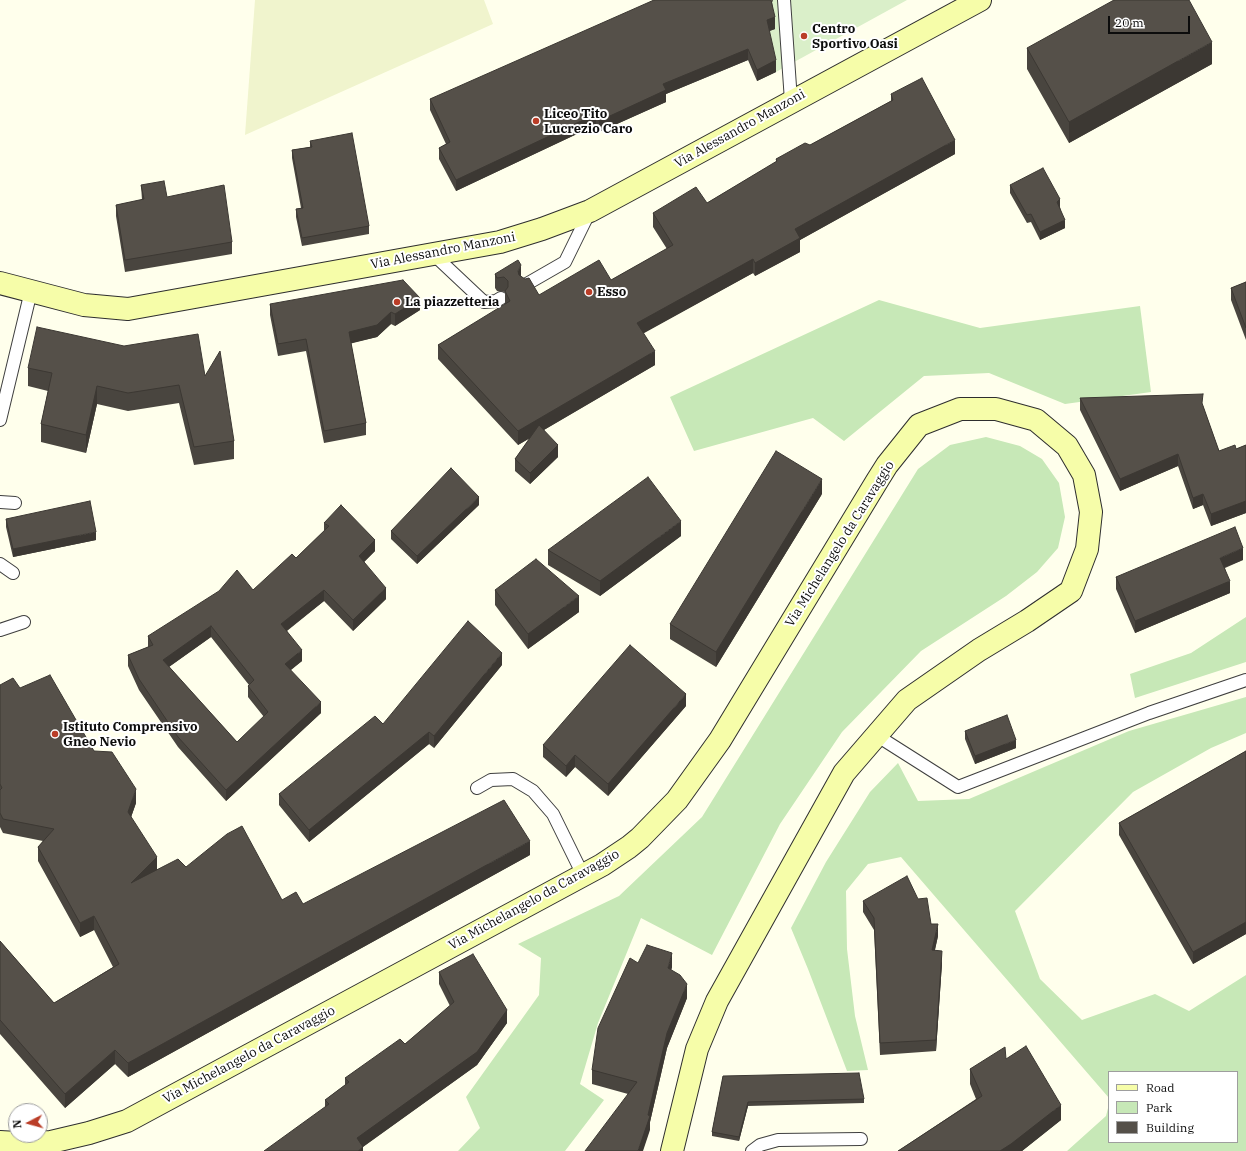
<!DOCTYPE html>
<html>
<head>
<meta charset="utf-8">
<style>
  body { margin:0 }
  #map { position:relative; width:1246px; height:1151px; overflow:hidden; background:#ffffec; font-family:"IBM Plex Serif",serif }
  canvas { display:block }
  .legend { position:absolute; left:1108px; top:1071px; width:130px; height:72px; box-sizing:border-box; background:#fff; border:1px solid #9e9e9e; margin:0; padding:5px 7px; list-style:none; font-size:12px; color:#0c0c0c }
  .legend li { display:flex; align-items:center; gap:8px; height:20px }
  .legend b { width:20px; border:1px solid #9e9e9e }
  .north { position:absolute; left:8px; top:1103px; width:40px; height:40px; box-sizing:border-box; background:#fff; border:1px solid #9e9e9e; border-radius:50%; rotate:264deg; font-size:11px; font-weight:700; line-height:16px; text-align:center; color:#0c0c0c }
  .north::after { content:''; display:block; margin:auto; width:14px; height:18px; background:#ba3d27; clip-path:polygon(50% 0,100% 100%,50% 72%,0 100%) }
  .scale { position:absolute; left:1108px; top:16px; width:82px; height:18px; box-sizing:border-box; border:2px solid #0c0c0c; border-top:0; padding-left:5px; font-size:12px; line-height:14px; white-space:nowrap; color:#0c0c0c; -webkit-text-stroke:3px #fff; paint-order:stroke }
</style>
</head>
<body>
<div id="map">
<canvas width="1246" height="1151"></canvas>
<ul class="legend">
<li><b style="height:5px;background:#f6fda9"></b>Road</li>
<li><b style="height:11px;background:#c7e8b7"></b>Park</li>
<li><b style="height:11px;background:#555049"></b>Building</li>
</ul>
<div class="north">N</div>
<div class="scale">20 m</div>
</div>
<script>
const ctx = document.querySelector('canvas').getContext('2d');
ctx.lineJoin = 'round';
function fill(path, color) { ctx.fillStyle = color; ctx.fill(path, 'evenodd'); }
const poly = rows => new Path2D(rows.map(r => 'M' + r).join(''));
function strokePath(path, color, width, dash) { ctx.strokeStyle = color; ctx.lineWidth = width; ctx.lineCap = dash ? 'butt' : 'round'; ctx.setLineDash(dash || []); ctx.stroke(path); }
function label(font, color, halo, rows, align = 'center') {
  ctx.font = font + ' "IBM Plex Serif",serif'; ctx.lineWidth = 4; ctx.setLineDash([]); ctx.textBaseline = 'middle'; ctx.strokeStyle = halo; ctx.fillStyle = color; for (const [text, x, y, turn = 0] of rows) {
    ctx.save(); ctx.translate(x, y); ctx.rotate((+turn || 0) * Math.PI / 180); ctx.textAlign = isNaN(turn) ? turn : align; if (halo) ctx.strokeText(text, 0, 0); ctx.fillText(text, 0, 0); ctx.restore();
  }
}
const farmland = poly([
  [255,0,484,0,493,24,245,135]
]);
const green = poly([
  [879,300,980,328,1140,306,1151,392,1065,404,989,373,924,376,844,441,813,418,694,451,670,397],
  [986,437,1020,446,1042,459,1059,483,1065,517,1058,548,1037,572,1006,596,921,651,842,732,780,824,712,955,641,918,598,1023,580,1084,604,1100,565,1151,458,1151,480,1128,466,1097,539,995,541,958,518,944,619,896,702,817,918,469,950,445],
  [1246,617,1246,662,1135,698,1130,674,1191,653],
  [1246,697,1246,733,1211,748,1133,792,1015,911,1040,979,1082,1020,1155,994,1189,1011,1246,975,1246,1151,1067,1151,1106,1116,1109,1104,1109,1142,1237,1142,1237,1072,1109,1072,1109,1098,901,857,868,864,846,891,847,949,855,1016,868,1070,847,1071,808,969,791,928,826,862,870,792,898,763,918,801,969,799,1129,731]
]);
const pitch = poly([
  [758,0,907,0,776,72]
]);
const lane = poly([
  [784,0,791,101],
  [433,254,484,302,496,301,501,298],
  [525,285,565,262,590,211],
  [0,420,31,291],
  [0,502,15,503],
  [0,564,13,573],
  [0,630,24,622],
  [876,735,958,787,1149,713,1246,680],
  [477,788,491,780,513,779,533,791,553,814,583,875],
  [752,1151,760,1145,778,1140,861,1139]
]);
const secondary = poly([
  [0,283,84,305,128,309,500,242,542,229,590,211,980,0],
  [0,1142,17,1143,51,1142,89,1133,127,1121,602,865,629,847,640,838,677,800,720,740,877,481,887,465,919,425,960,409,996,409,1036,420,1067,446,1084,475,1091,512,1087,549,1071,591,1027,621,979,650,907,700,844,773,717,1001,697,1049,672,1151]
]);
const wall = poly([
  [773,0,773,1,772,2,775,29,769,31,776,72,757,81,748,60,666,94,666,102,599,132,596,125,456,191,439,159,439,148,446,144,430,110,430,99],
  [1027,48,1212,64,1069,143,1027,69],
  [891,94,955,154,800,240,800,252,755,276,753,273,643,333,655,365,544,430,558,457,530,484,515,471,515,459,530,438,518,445,438,359,438,345,505,305,505,292,497,291,495,288,495,274,521,276,539,295,611,280,667,249,653,227,653,213,707,203,776,162,776,159,810,145,891,101],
  [310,141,369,226,369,234,302,246,296,217,296,209,301,208,292,158,292,150,310,147],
  [141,185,167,197,232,242,232,254,125,272,116,216,116,205,142,200],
  [1010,185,1060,207,1065,228,1040,240,1031,222,1027,223,1010,193],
  [1246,282,1246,340,1231,300,1231,288],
  [270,304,420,310,395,326,391,324,377,337,351,343,366,423,366,435,324,443,306,351,278,356,270,315],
  [28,368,205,376,234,441,234,459,194,465,179,403,128,411,97,404,86,453,41,442,41,424,48,391,28,386],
  [1080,398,1203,406,1219,451,1236,449,1246,445,1246,513,1211,526,1203,505,1193,509,1178,466,1120,491,1080,410],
  [822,494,716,667,670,639,670,624],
  [479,505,417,564,391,539,391,531],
  [6,519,96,540,13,557,6,527],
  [324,523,375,551,364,562,386,599,353,631,324,601,287,631,302,661,290,670,321,713,226,801,178,747,139,690,128,666,128,655,148,647,148,636,253,590,296,558,324,531],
  [211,637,249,685,248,686,248,697,264,717,237,742,169,667],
  [681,536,600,596,548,565,548,550],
  [1243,560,1225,568,1230,593,1135,633,1116,589,1116,577],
  [495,590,579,612,528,649,495,605],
  [502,665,434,748,429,744,309,842,279,805,279,794,383,724],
  [0,685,20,688,94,751,136,803,131,817,157,870,186,867,282,900,303,904,530,855,128,1077,115,1064,65,1108,0,1034,0,941,54,1003,113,967,94,930,80,937,38,861,38,847,43,841,3,833,0,827],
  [686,706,608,796,575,767,566,777,543,757,543,745],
  [965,731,1016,748,975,764,965,739],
  [1246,751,1246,934,1193,964,1119,835,1119,823],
  [918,899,931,924,938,936,935,950,942,963,936,1051,880,1055,874,930,863,912,863,901],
  [638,963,672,967,671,970,687,998,667,1048,650,1122,650,1130,628,1094,592,1084,592,1070],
  [439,972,507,1023,477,1065,363,1147,363,1151,325,1106,325,1100,345,1085,345,1078,405,1044,450,1006,439,984],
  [1006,1059,1061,1120,1022,1151,898,1151,976,1099,970,1084,970,1069],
  [723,1076,864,1099,864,1103,748,1106,739,1141,712,1136,712,1132]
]);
const shadedWall = poly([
  [775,17,775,29,767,32,767,20],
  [1212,42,1212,64,1069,143,1069,122],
  [748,49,748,60,666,94,666,102,599,132,599,121,663,84],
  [776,60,776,72,757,81,757,70],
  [596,114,596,125,456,191,456,180],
  [955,140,955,154,800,240,800,252,755,276,755,263,795,229],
  [1060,199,1060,207,1057,210,1057,202],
  [1065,220,1065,228,1040,240,1040,232],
  [753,259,753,273,637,337,637,323],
  [521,265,521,279,518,285,518,271],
  [420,298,420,310,395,326,395,314],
  [391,312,391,324,377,337,349,344,349,332],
  [655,351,655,365,518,445,518,431],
  [97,386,97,404,86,453,86,435],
  [558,445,558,457,530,484,530,473],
  [1178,454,1178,466,1120,491,1120,479],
  [822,479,822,494,716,667,716,652],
  [1203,494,1203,505,1193,509,1193,498],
  [479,497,479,505,417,564,417,556],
  [1246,501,1246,513,1211,526,1211,514],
  [681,521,681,536,600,596,600,581],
  [96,532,96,540,13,557,13,549],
  [375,540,375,551,359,567,359,556],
  [1243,548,1243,560,1220,569,1220,558],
  [1230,581,1230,593,1135,633,1135,621],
  [386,588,386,599,353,631,353,620],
  [324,590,324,601,281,635,281,624],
  [579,596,579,612,528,649,528,634],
  [211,626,211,637,163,671,163,660],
  [302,650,302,661,285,675,285,664],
  [502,653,502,665,434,748,434,736],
  [686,694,686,706,608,796,608,784],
  [321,702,321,713,226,801,226,790],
  [429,732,429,744,309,842,309,830],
  [1016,740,1016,748,975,764,975,756],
  [575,755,575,767,566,777,566,766],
  [136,789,136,803,128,826,128,812],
  [530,841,530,855,128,1077,128,1063],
  [157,857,157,871,131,883],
  [94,916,94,930,80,937,80,923],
  [1246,922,1246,934,1193,964,1193,952],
  [938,924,938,936,932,962,932,950],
  [942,951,942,963,936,1051,936,1040],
  [672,953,672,967,668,982,668,968],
  [687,984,687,998,667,1048,650,1122,650,1130,643,1151,638,1151,648,1115,667,1033],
  [507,1010,507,1023,477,1065,357,1151,357,1138],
  [115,1050,115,1064,65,1108,65,1094],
  [748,1102,748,1106,739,1141,739,1137],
  [1061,1105,1061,1120,1022,1151,1000,1151],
  [363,1147,363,1151,358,1151]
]);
const building = poly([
  [654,0,771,0,775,17,767,20,776,60,757,70,748,49,663,84,666,90,599,121,596,114,456,180,439,148,450,142,430,99,654,0],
  [1114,0,1189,0,1212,42,1069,122,1027,48,1114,0],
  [922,78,955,140,795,229,800,238,755,263,753,259,637,323,655,351,518,431,438,345,510,301,505,291,508,287,508,281,504,277,497,278,495,274,518,260,521,265,518,271,519,275,525,279,529,278,539,295,599,260,611,280,673,245,653,213,696,187,707,203,777,161,776,159,805,143,810,145,893,100,891,94,922,78],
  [352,133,369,226,302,238,296,209,303,208,292,150,312,147,310,141,352,133],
  [1043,168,1060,199,1057,202,1065,220,1040,232,1031,214,1027,215,1010,185,1043,168],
  [164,181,167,197,224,185,232,242,125,260,116,205,144,199,141,185,164,181],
  [403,280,420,298,395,314,391,312,377,325,349,332,366,423,324,431,306,339,278,344,270,304,403,280],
  [1246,282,1246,328,1231,288,1246,282],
  [37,327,124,346,198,334,205,376,220,351,234,441,194,447,179,385,128,393,97,386,86,435,41,424,52,373,28,368,37,327],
  [1203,394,1202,403,1219,451,1235,445,1236,449,1246,445,1246,501,1211,514,1203,494,1193,498,1178,454,1120,479,1080,398,1203,394],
  [539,425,558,445,530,473,515,459,539,425],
  [776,451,822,479,716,652,670,624,776,451],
  [451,468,479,497,417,556,391,531,451,468],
  [648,477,681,521,600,581,548,550,648,477],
  [90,501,96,532,13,549,6,519,90,501],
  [341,505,375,540,359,556,386,588,353,620,324,590,281,624,302,650,285,664,321,702,226,790,178,737,139,679,128,655,153,645,148,636,219,591,237,570,253,590,292,554,296,558,329,526,324,523,341,505],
  [211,626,254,680,248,686,268,712,237,742,163,660,211,626],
  [1235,527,1243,548,1220,558,1230,581,1135,621,1116,577,1235,527],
  [536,559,579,596,528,634,495,590,536,559],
  [468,621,502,653,434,736,429,732,309,830,279,794,375,716,383,724,468,621],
  [630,645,686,694,608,784,575,755,566,766,543,745,630,645],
  [50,675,94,751,112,752,136,789,128,812,157,857,131,883,178,859,186,867,227,834,242,826,282,900,296,892,303,904,504,800,530,841,128,1063,115,1050,65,1094,0,1020,0,941,54,1003,119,964,94,916,80,923,38,847,54,829,3,819,0,813,0,790,2,788,0,784,0,685,13,678,20,688,50,675],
  [1007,715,1016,740,975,756,965,731,1007,715],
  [1246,751,1246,922,1193,952,1119,823,1246,751],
  [907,876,918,899,927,898,931,924,938,924,932,950,942,951,936,1040,880,1043,874,918,863,901,907,876],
  [647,945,672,953,668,968,680,975,687,984,667,1033,648,1115,650,1116,638,1151,585,1151,637,1082,592,1070,598,1028,630,958,638,963,647,945],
  [473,954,507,1010,477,1052,357,1138,363,1147,358,1151,264,1151,329,1104,325,1100,349,1082,345,1078,400,1039,405,1044,454,1002,439,972,473,954],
  [1026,1046,1061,1105,1011,1144,1000,1151,898,1151,982,1096,970,1069,1005,1047,1006,1059,1026,1046],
  [859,1073,864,1099,748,1102,739,1137,712,1132,723,1076,859,1073]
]);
const markers = [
  [804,36,4,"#ba3d27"],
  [536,121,4,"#ba3d27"],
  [589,292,4,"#ba3d27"],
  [397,302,4,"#ba3d27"],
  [55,734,4,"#ba3d27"]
];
const poiNames = [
  ["Centro",812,29],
  ["Sportivo Oasi",812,44],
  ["Liceo Tito",544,114],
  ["Lucrezio Caro",544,129],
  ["Esso",597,292],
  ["La piazzetteria",405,302],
  ["Istituto Comprensivo",63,727],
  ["Gneo Nevio",63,742]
];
const streetNames = [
  ["Via Alessandro Manzoni",740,129,-29],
  ["Via Alessandro Manzoni",443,251,-11],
  ["Via Michelangelo da Caravaggio",840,544,-58],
  ["Via Michelangelo da Caravaggio",534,900,-29],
  ["Via Michelangelo da Caravaggio",249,1055,-28]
];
fill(farmland, '#f0f4cd');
fill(green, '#c7e8b7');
fill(pitch, '#daefc9');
strokePath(lane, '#3f3f3f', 14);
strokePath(secondary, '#2e2e2e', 24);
strokePath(lane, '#fff', 12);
strokePath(secondary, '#f6fda9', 22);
fill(wall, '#49453f');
fill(shadedWall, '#3c3833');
fill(building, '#555049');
strokePath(building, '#3c3833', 1);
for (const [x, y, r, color] of markers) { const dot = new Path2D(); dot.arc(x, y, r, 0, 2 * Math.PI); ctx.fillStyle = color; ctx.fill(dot); strokePath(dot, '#fff', 1.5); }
label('bold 13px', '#0c0c0c', '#fff', poiNames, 'left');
label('13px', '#0c0c0c', '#fff', streetNames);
</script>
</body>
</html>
